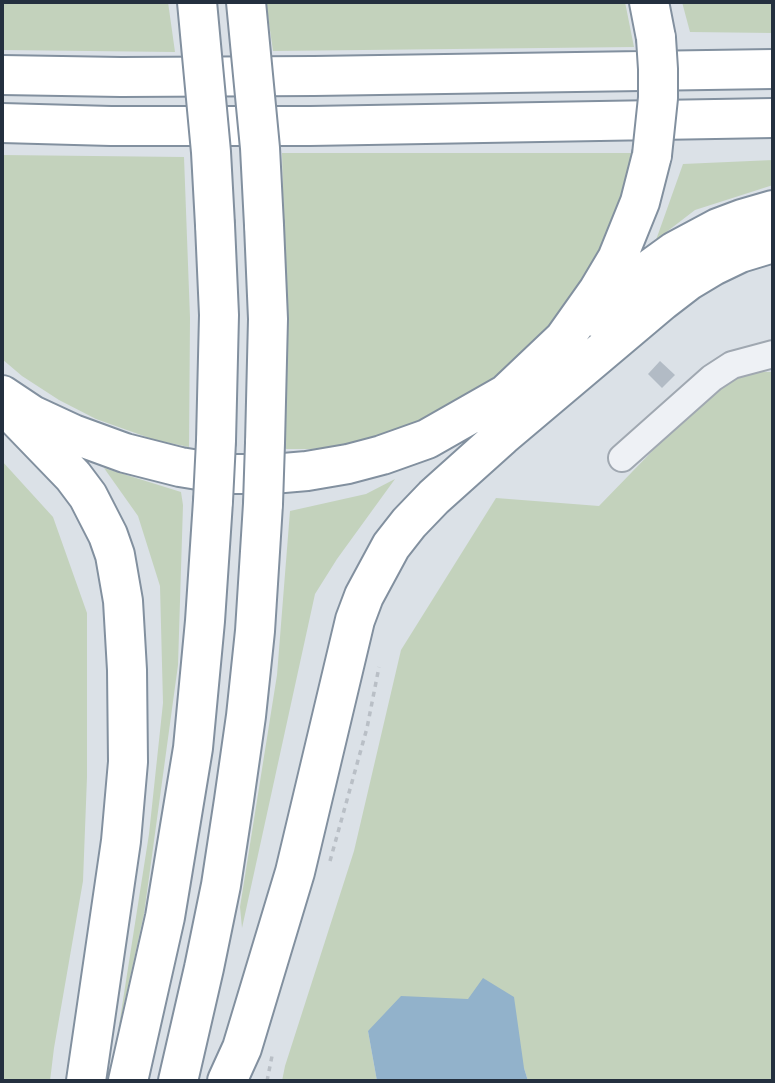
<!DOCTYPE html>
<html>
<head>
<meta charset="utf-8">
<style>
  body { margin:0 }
  #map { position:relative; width:775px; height:1083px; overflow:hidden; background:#dbe1e7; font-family:Jost,sans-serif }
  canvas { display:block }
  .frame { position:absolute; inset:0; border:4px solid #24303f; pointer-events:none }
</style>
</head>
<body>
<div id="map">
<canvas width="775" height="1083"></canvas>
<div class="frame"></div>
</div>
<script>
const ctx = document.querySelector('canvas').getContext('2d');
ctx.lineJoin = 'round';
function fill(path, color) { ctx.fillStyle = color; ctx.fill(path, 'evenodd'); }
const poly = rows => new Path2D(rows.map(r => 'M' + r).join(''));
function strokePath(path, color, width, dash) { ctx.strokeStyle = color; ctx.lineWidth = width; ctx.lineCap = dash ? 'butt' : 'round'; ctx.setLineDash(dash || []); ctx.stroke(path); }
const green = poly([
  [2,2,168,2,175,52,2,50],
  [266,2,625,2,634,47,273,51],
  [682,2,773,2,773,33,690,32],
  [282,153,631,153,628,174,607,236,586,279,557,318,523,353,486,384,453,405,412,425,368,441,338,447,311,449,286,449,286,318],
  [2,155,184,157,190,318,189,447,155,440,96,419,59,400,22,376,2,359],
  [773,160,773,185,695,210,656,240,683,164],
  [730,371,773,372,773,1081,528,1081,524,1068,468,999,368,1031,377,1081,282,1081,285,1066,354,851,401,650,496,498,599,506],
  [2,461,53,517,87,613,87,777,83,881,54,1048,50,1081,2,1081],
  [104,468,181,492,183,505,178,665,144,914,118,1032,149,834,163,703,160,586,138,516],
  [395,479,337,559,315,594,242,928,240,907,277,675,290,511,366,494]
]);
const water = poly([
  [483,978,514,997,524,1068,528,1081,377,1081,368,1031,401,996,468,999]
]);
const building = poly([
  [660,361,675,375,662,388,648,374]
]);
const path = poly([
  [330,861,367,728,379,667],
  [267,1081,272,1056]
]);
const minor = poly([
  [622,458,712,378,732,365,773,354]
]);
const highway = poly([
  [649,2,656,38],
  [2,75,121,77,314,76,773,69],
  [2,123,111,126,310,126,773,118],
  [215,225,219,315,216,441],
  [264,225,268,319,265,443],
  [594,317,646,272,675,251,718,228,742,219,773,210],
  [2,395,32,415,73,434,125,453,180,467,223,474,272,474,307,471,348,464,382,455,427,439,506,394,564,339,598,291,617,259,640,202,652,155],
  [16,417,73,476,88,496,108,535,115,555,123,601,127,670,128,762,121,841,86,1081],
  [128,1081,165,917,193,748,205,621,213,501],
  [178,1081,204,968,221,885,234,800,246,716,255,631,263,504],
  [227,1081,242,1048,295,872,355,620,364,596,391,546,409,523,434,497,502,436,662,301,688,281,713,266,740,253,773,243]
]);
const highwayBridge = poly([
  [197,2,211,152,215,225],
  [246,2,260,148,264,225],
  [652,155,658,98,658,69,656,38],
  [213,501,216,441],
  [263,504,265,443]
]);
fill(green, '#c3d2bc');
fill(water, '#92b2cb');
fill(building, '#b2bbc5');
strokePath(minor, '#a0a8b1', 30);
strokePath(highway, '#82909f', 42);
strokePath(path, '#b9bfc6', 3.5, [5, 5]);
strokePath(minor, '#eef1f5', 26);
strokePath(highway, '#fff', 38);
strokePath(highwayBridge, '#82909f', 42, []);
strokePath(highwayBridge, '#fff', 38);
</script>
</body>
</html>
